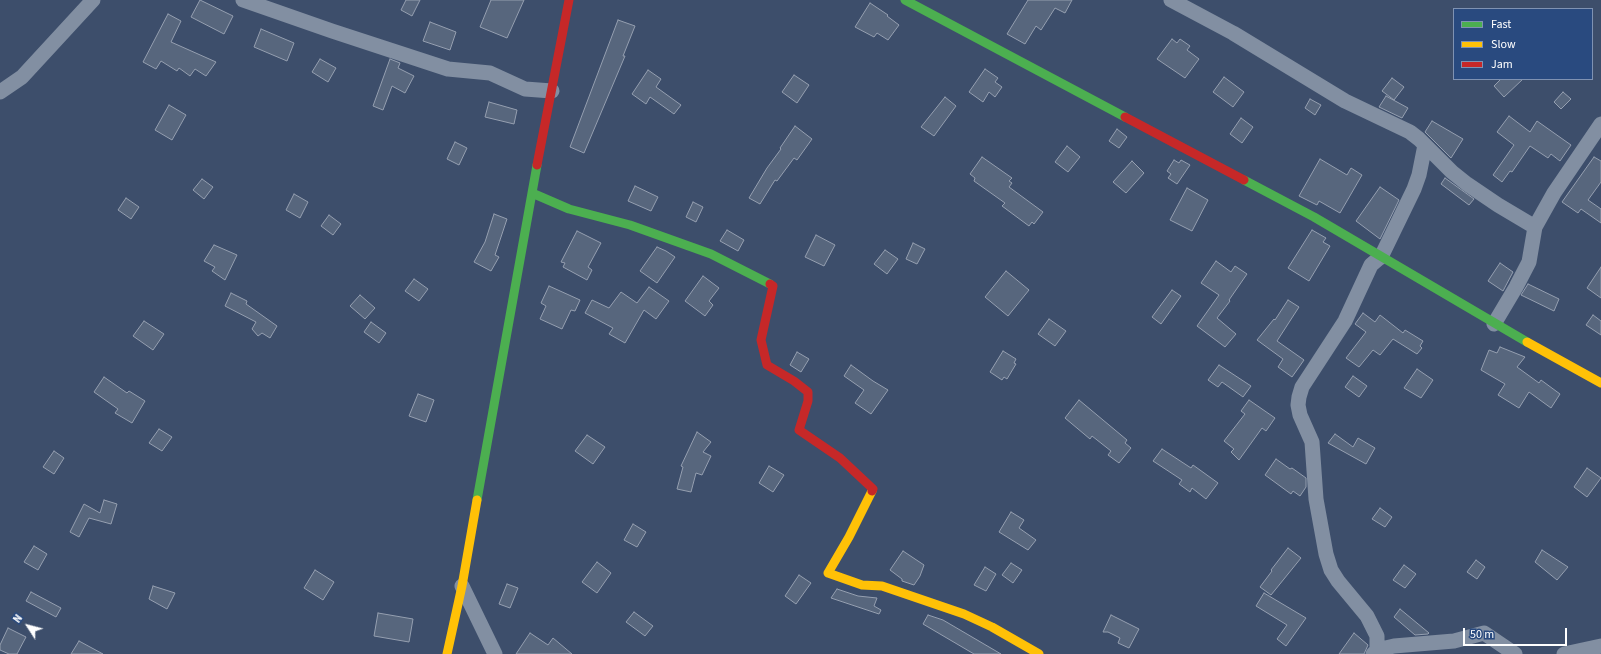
<!DOCTYPE html>
<html>
<head>
<meta charset="utf-8">
<style>
  body { margin:0 }
  #map { position:relative; width:1601px; height:654px; overflow:hidden; background:#3d4e6b; font-family:"Source Sans 3",sans-serif }
  canvas { display:block }
  .legend { position:absolute; left:1453px; top:8px; width:140px; height:72px; box-sizing:border-box; background:#294a7f; border:1px solid #7f92b2; margin:0; padding:5px 7px; list-style:none; font-size:12px; color:#fff }
  .legend li { display:flex; align-items:center; gap:8px; height:20px }
  .legend b { width:20px; border:1px solid #7f92b2 }
  .north { position:absolute; left:8px; top:606px; width:40px; height:40px; -webkit-text-stroke:3px #294a7f; paint-order:stroke; rotate:306deg; font-size:11px; font-weight:700; line-height:16px; text-align:center; color:#fff }
  .north::after { content:''; display:block; margin:auto; width:14px; height:18px; background:#fff; clip-path:polygon(50% 0,100% 100%,50% 72%,0 100%) }
  .scale { position:absolute; left:1463px; top:628px; width:104px; height:18px; box-sizing:border-box; border:2px solid #fff; border-top:0; padding-left:5px; font-size:12px; line-height:14px; white-space:nowrap; color:#fff; -webkit-text-stroke:3px #294a7f; paint-order:stroke }
</style>
</head>
<body>
<div id="map">
<canvas width="1601" height="654"></canvas>
<ul class="legend">
<li><b style="height:5px;background:#4caf50"></b>Fast</li>
<li><b style="height:5px;background:#ffc107"></b>Slow</li>
<li><b style="height:5px;background:#c62828"></b>Jam</li>
</ul>
<div class="north">N</div>
<div class="scale">50 m</div>
</div>
<script>
const ctx = document.querySelector('canvas').getContext('2d');
ctx.lineJoin = 'round';
function fill(path, color) { ctx.fillStyle = color; ctx.fill(path, 'evenodd'); }
const poly = rows => new Path2D(rows.map(r => 'M' + r).join(''));
function strokePath(path, color, width, dash) { ctx.strokeStyle = color; ctx.lineWidth = width; ctx.lineCap = dash ? 'butt' : 'round'; ctx.setLineDash(dash || []); ctx.stroke(path); }
const building = poly([
  [200,0,233,16,224,34,191,17,200,0],
  [406,0,420,0,412,16,401,10,406,0],
  [491,0,524,0,507,38,480,27,491,0],
  [1028,0,1072,0,1065,13,1055,8,1041,30,1036,26,1025,44,1007,34,1028,0],
  [870,3,888,15,887,16,899,25,888,40,877,33,874,37,855,27,870,3],
  [168,14,181,21,171,42,216,62,206,76,195,69,190,76,179,68,177,71,161,61,156,69,143,62,168,14],
  [618,20,635,26,623,56,625,56,584,153,570,147,618,20],
  [430,22,456,32,450,50,423,41,430,22],
  [261,29,294,43,287,61,254,47,261,29],
  [1172,39,1177,43,1180,39,1190,46,1187,50,1199,59,1185,78,1157,59,1172,39],
  [320,59,336,68,328,82,312,72,320,59],
  [390,59,400,63,398,68,414,76,405,93,392,86,383,110,373,106,390,59],
  [985,69,998,78,995,82,1002,87,995,97,989,92,983,102,969,92,985,69],
  [648,70,661,79,656,87,681,105,674,114,650,97,646,104,632,94,648,70],
  [794,75,809,85,797,103,782,92,794,75],
  [1224,77,1244,92,1233,107,1213,92,1224,77],
  [1392,78,1404,87,1394,100,1382,91,1392,78],
  [1501,79,1523,79,1504,97,1494,86,1501,79],
  [1563,92,1571,99,1561,109,1554,102,1563,92],
  [1386,96,1408,108,1402,118,1379,107,1386,96],
  [945,97,956,106,934,136,921,127,945,97],
  [1310,99,1321,105,1315,115,1305,108,1310,99],
  [489,102,517,110,514,124,485,117,489,102],
  [169,105,186,115,172,140,155,130,169,105],
  [1509,116,1530,132,1537,121,1571,145,1560,161,1551,154,1548,158,1530,146,1512,172,1510,171,1502,182,1493,175,1514,145,1497,132,1509,116],
  [1241,118,1253,127,1242,143,1230,134,1241,118],
  [1432,121,1463,139,1451,158,1425,132,1432,121],
  [795,126,812,139,797,160,794,158,777,181,775,180,760,204,749,198,767,168,781,149,780,148,795,126],
  [1117,129,1127,137,1119,148,1109,141,1117,129],
  [455,142,467,148,459,165,447,159,455,142],
  [1067,146,1080,157,1068,172,1055,162,1067,146],
  [982,157,1012,178,1009,181,1012,183,1009,187,1043,212,1034,224,1032,222,1029,226,1002,206,1005,203,974,181,975,178,970,174,982,157],
  [1594,157,1601,161,1601,182,1588,200,1601,209,1601,223,1581,209,1578,213,1562,202,1594,157],
  [1320,159,1347,175,1351,168,1362,175,1340,213,1319,201,1317,205,1299,196,1320,159],
  [1174,160,1179,163,1181,160,1190,165,1177,184,1168,178,1171,174,1167,171,1174,160],
  [1132,161,1144,173,1126,193,1113,182,1132,161],
  [1445,178,1474,199,1469,205,1441,184,1445,178],
  [202,179,213,187,204,199,193,190,202,179],
  [635,186,658,197,651,211,628,201,635,186],
  [1380,187,1399,200,1380,239,1356,221,1380,187],
  [1187,188,1208,200,1192,231,1170,220,1187,188],
  [294,194,308,202,300,218,286,210,294,194],
  [126,198,139,207,131,219,118,210,126,198],
  [693,202,703,207,696,222,686,217,693,202],
  [494,214,507,219,495,255,499,257,491,271,474,262,485,242,494,214],
  [329,215,341,224,333,235,321,226,329,215],
  [727,230,744,240,738,251,720,241,727,230],
  [1312,230,1326,238,1323,242,1330,246,1309,281,1288,268,1312,230],
  [577,231,601,243,588,267,592,270,587,280,563,267,565,263,561,262,577,231],
  [816,235,835,245,824,266,805,257,816,235],
  [913,243,925,249,917,264,906,259,913,243],
  [214,245,237,255,225,280,212,271,215,267,204,261,214,245],
  [657,247,666,251,675,257,657,283,640,271,657,247],
  [885,250,898,259,887,274,874,264,885,250],
  [1216,261,1231,272,1235,266,1247,274,1229,300,1230,301,1217,318,1236,334,1225,347,1197,326,1219,295,1201,283,1216,261],
  [1500,263,1513,272,1503,291,1488,281,1500,263],
  [1601,267,1601,298,1587,288,1601,267],
  [1006,271,1029,290,1008,316,985,297,1006,271],
  [703,276,719,288,709,301,713,305,705,316,685,301,703,276],
  [414,279,428,289,419,301,405,291,414,279],
  [1528,284,1559,299,1554,311,1521,295,1528,284],
  [549,286,580,300,575,311,571,310,562,329,540,319,546,306,541,303,549,286],
  [649,287,669,301,656,319,644,310,625,343,609,334,613,328,585,313,592,300,609,308,621,292,637,303,649,287],
  [1172,290,1181,296,1161,324,1152,317,1172,290],
  [231,293,247,301,246,304,277,326,270,338,262,333,258,336,252,329,256,322,225,306,231,293],
  [360,295,375,308,365,319,350,306,360,295],
  [1288,300,1299,307,1277,341,1304,360,1292,377,1278,367,1283,359,1257,340,1274,319,1275,320,1288,300],
  [1363,313,1375,322,1380,315,1403,333,1405,330,1423,341,1420,346,1422,348,1417,354,1393,339,1380,355,1373,350,1359,367,1346,358,1366,332,1355,324,1363,313],
  [1593,315,1601,321,1601,335,1586,325,1593,315],
  [1049,319,1066,331,1055,346,1038,334,1049,319],
  [144,321,164,334,153,350,133,336,144,321],
  [371,322,386,333,379,343,364,332,371,322],
  [1500,347,1525,357,1517,367,1539,383,1541,380,1560,394,1551,408,1529,392,1519,408,1498,395,1505,384,1481,370,1489,350,1497,353,1500,347],
  [1003,351,1016,359,1014,363,1016,364,1007,379,1004,377,1002,380,990,372,1003,351],
  [797,352,809,359,801,372,790,365,797,352],
  [851,365,873,381,888,390,871,414,855,403,864,390,844,376,851,365],
  [1219,365,1251,386,1243,397,1222,382,1218,387,1208,380,1219,365],
  [1417,369,1433,380,1421,398,1404,388,1417,369],
  [1353,376,1367,386,1359,397,1345,387,1353,376],
  [104,377,127,393,129,391,145,401,132,423,115,413,118,409,94,392,104,377],
  [418,394,434,400,426,422,409,416,418,394],
  [1079,400,1127,440,1125,443,1131,448,1119,463,1108,455,1111,451,1092,436,1090,439,1065,418,1079,400],
  [1249,400,1275,418,1266,431,1262,428,1239,460,1231,452,1234,449,1224,441,1245,414,1241,411,1249,400],
  [159,429,172,437,162,451,149,443,159,429],
  [697,432,711,442,703,452,711,456,702,475,696,473,691,492,677,489,683,467,681,466,697,432],
  [1335,434,1353,447,1358,438,1375,448,1366,464,1328,443,1335,434],
  [587,435,605,447,593,464,575,451,587,435],
  [1162,449,1191,468,1193,465,1218,483,1206,499,1192,488,1190,492,1179,484,1182,480,1153,461,1162,449],
  [54,451,64,458,54,474,43,467,54,451],
  [1276,459,1290,469,1292,468,1306,478,1306,487,1300,496,1293,491,1291,494,1265,475,1276,459],
  [769,466,784,475,773,492,759,483,769,466],
  [1587,468,1601,478,1587,497,1574,487,1587,468],
  [104,500,117,504,111,524,89,518,79,537,70,532,84,504,100,513,104,500],
  [1380,508,1392,517,1385,527,1372,519,1380,508],
  [1011,512,1024,520,1019,528,1036,540,1028,550,999,532,1011,512],
  [633,524,646,532,637,547,624,540,633,524],
  [34,546,47,554,38,570,24,562,34,546],
  [1288,548,1301,558,1271,595,1260,587,1272,571,1271,570,1288,548],
  [1542,550,1568,567,1557,580,1535,562,1542,550],
  [903,551,924,565,920,576,914,585,902,581,902,579,890,570,903,551],
  [1476,560,1485,567,1477,579,1467,572,1476,560],
  [597,562,611,573,597,593,582,582,597,562],
  [1011,563,1022,570,1013,583,1002,575,1011,563],
  [1404,565,1416,574,1405,588,1393,580,1404,565],
  [985,567,996,574,986,591,974,585,985,567],
  [315,570,334,582,323,600,304,588,315,570],
  [799,575,811,583,796,604,785,596,799,575],
  [507,584,518,588,510,608,499,604,507,584],
  [153,586,175,593,167,609,149,599,153,586],
  [837,589,858,596,877,598,874,606,881,610,879,614,831,598,837,589],
  [31,592,61,608,56,617,26,601,31,592],
  [1264,593,1306,618,1286,646,1277,639,1287,625,1256,606,1264,593],
  [1400,609,1429,633,1428,634,1415,635,1394,617,1400,609],
  [634,612,653,626,645,636,626,622,634,612],
  [378,613,413,619,409,642,374,636,378,613],
  [928,615,943,620,1001,654,974,654,923,624,928,615],
  [1111,615,1139,629,1129,648,1118,643,1120,638,1108,632,1103,632,1111,615],
  [8,628,26,637,17,654,9,654,0,650,0,645,8,628],
  [530,633,548,645,553,638,572,654,516,654,530,633],
  [1354,633,1368,645,1364,654,1339,654,1354,633],
  [79,641,103,654,71,654,79,641]
]);
const street = poly([
  [243,0,332,31,448,69,490,73,525,89,552,91],
  [1171,0,1233,33,1345,101,1410,132,1419,139,1452,172,1467,184,1498,205,1535,227],
  [0,92,22,77,93,0],
  [1494,324,1516,287,1529,262,1535,227,1554,193,1601,124],
  [462,586,495,654],
  [1377,650,1377,636,1367,616,1338,581,1331,570,1326,554,1316,499,1312,442,1300,415,1298,405,1299,397,1302,387,1345,321,1371,265,1378,259,1381,257,1414,189,1419,175,1425,145],
  [1373,654,1377,650,1394,646,1454,641,1484,633,1515,654],
  [1564,654,1601,646]
]);
const fast = poly([
  [905,0,1125,117],
  [1244,180,1314,217,1527,342],
  [532,193,569,209,630,225,711,254,770,284],
  [477,500,537,165]
]);
const slow = poly([
  [1527,342,1601,383],
  [872,491,849,537,828,573,862,585,882,586,964,614,992,627,1039,654],
  [447,654,462,586,477,500]
]);
const jam = poly([
  [1125,117,1244,180],
  [537,165,569,0],
  [770,284,773,286,761,340,767,365,794,381,808,392,808,401,799,430,840,458,873,489,872,491]
]);
fill(building, '#57667d');
strokePath(building, '#959fb0', 1);
strokePath(street, '#828fa2', 15);
strokePath(fast, '#4caf50', 9);
strokePath(slow, '#ffc107', 9);
strokePath(jam, '#c62828', 9);
</script>
</body>
</html>
